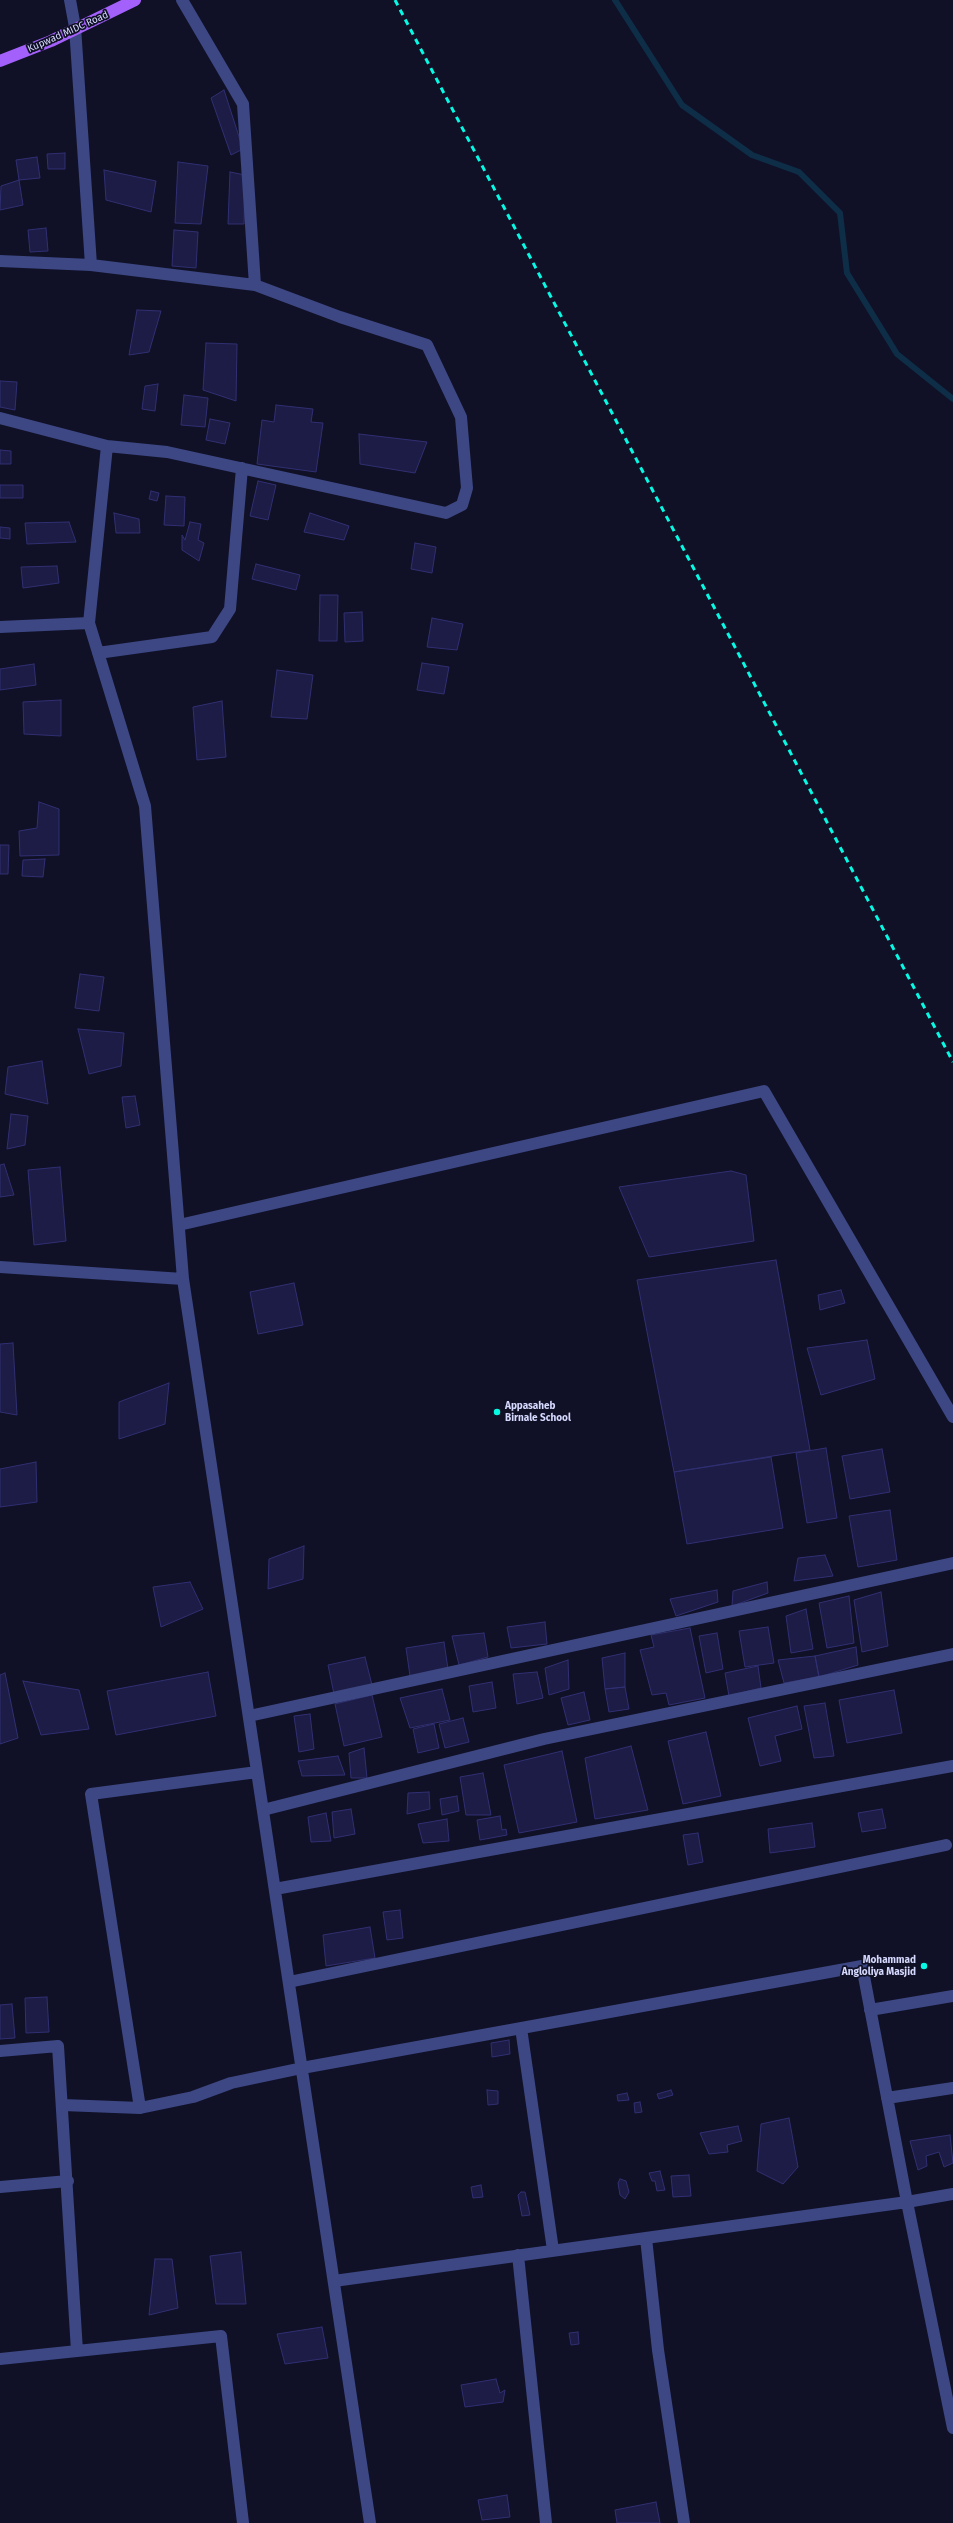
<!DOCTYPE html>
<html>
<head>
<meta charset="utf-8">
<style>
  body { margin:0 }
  canvas { display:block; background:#101026 }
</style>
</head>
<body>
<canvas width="953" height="2523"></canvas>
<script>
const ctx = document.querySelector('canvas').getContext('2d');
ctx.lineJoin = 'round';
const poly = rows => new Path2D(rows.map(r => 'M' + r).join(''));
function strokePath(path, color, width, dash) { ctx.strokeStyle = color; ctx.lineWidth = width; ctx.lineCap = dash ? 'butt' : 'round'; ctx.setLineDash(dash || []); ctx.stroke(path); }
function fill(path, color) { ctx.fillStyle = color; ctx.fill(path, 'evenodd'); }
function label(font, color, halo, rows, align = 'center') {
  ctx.font = font + ' "Fira Sans",sans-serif'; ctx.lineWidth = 3.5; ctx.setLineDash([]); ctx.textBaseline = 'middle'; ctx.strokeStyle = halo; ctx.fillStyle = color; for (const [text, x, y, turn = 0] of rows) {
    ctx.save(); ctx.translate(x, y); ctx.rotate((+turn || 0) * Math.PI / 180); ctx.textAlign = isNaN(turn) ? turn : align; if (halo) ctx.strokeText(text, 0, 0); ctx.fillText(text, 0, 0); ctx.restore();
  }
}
const stream = poly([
  [615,0,682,105,752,155,799,172,840,213,847,273,897,354,953,399]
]);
const building = poly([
  [224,90,243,149,231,155,211,98,224,90],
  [65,153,65,169,48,169,47,154,65,153],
  [37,157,40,178,19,180,16,160,37,157],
  [178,162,208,166,201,224,175,223,178,162],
  [104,170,156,181,151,212,106,200,104,170],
  [230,172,245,175,244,224,228,224,230,172],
  [19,180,23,205,0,210,1,186,19,180],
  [46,228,48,251,30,252,28,230,46,228],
  [174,230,198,232,196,268,172,266,174,230],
  [137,310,161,311,149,352,129,355,137,310],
  [206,343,237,344,236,401,203,390,206,343],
  [0,381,17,382,15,410,0,407,0,381],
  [158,384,155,411,142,409,145,386,158,384],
  [184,395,208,398,205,427,181,425,184,395],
  [276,405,313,409,311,422,323,423,316,472,257,464,262,420,274,422,276,405],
  [210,419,230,423,225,444,206,440,210,419],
  [359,434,427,442,415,473,360,464,359,434],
  [0,450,11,451,11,464,0,464,0,450],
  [258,481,276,485,268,520,250,516,258,481],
  [0,485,23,485,23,498,0,498,0,485],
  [151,491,159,493,157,501,149,499,151,491],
  [166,496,185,497,184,526,164,525,166,496],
  [114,513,139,519,140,533,116,533,114,513],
  [310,513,349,526,344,540,304,532,310,513],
  [69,522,76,542,27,544,25,523,69,522],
  [190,522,201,524,198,540,204,543,199,561,182,550,182,535,185,540,190,522],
  [0,527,10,528,10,539,0,538,0,527],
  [415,543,436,547,432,573,411,569,415,543],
  [256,564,300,575,296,590,252,579,256,564],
  [57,566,59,583,23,588,21,567,57,566],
  [320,595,338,595,337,641,319,641,320,595],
  [362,612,363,641,345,642,344,613,362,612],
  [432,618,463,624,457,650,427,647,432,618],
  [422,663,449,667,444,694,417,690,422,663],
  [34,664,36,685,0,690,0,669,34,664],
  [277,670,313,675,307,719,271,717,277,670],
  [61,700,61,736,24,734,23,702,61,700],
  [222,701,226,757,197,760,193,707,222,701],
  [39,802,59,809,59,855,20,856,19,831,37,828,39,802],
  [0,845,9,845,8,874,0,874,0,845],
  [45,859,43,877,22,876,23,860,45,859],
  [80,974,104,977,99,1011,75,1008,80,974],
  [78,1029,124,1033,121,1066,89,1074,78,1029],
  [42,1061,48,1104,5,1094,8,1067,42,1061],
  [135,1096,140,1125,126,1128,122,1097,135,1096],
  [11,1114,28,1116,25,1145,7,1149,11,1114],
  [4,1164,14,1195,0,1197,0,1165,4,1164],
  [60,1167,66,1241,34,1245,28,1170,60,1167],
  [731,1171,746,1175,754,1241,649,1257,619,1187,731,1171],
  [776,1260,810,1450,674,1472,637,1280,776,1260],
  [294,1283,303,1325,258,1334,250,1292,294,1283],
  [841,1290,845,1303,820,1310,818,1295,841,1290],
  [867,1340,875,1379,821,1395,807,1348,867,1340],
  [13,1343,17,1415,0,1412,0,1344,13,1343],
  [169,1383,165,1424,119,1439,119,1402,169,1383],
  [826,1448,837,1518,807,1523,796,1453,826,1448],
  [882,1449,890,1492,850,1499,842,1456,882,1449],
  [771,1457,783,1528,687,1544,674,1472,771,1457],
  [36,1462,37,1502,0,1507,0,1469,36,1462],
  [890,1510,897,1560,858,1567,849,1516,890,1510],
  [304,1546,303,1579,268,1589,269,1559,304,1546],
  [825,1555,833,1576,794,1581,798,1558,825,1555],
  [190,1582,203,1609,161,1627,153,1587,190,1582],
  [767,1582,768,1593,732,1606,733,1591,767,1582],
  [717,1590,718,1602,676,1616,670,1599,717,1590],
  [881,1592,888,1646,862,1652,854,1600,881,1592],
  [849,1596,854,1643,827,1648,819,1603,849,1596],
  [806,1609,813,1649,791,1653,786,1616,806,1609],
  [545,1622,547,1644,511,1648,507,1627,545,1622],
  [768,1627,774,1663,745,1667,739,1631,768,1627],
  [690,1628,705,1698,669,1705,666,1693,652,1695,640,1650,654,1647,651,1635,690,1628],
  [484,1633,488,1657,459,1665,452,1636,484,1633],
  [717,1633,723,1669,706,1673,699,1636,717,1633],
  [444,1642,448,1669,410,1676,406,1648,444,1642],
  [856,1647,858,1665,819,1677,815,1656,856,1647],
  [625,1653,625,1687,605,1689,602,1658,625,1653],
  [815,1656,819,1677,784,1683,778,1660,815,1656],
  [365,1657,372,1685,334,1694,328,1665,365,1657],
  [568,1660,569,1689,549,1695,545,1668,568,1660],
  [758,1666,761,1688,729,1696,725,1673,758,1666],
  [208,1672,216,1716,116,1735,107,1691,208,1672],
  [537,1672,543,1698,517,1704,513,1674,537,1672],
  [5,1673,18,1738,0,1744,0,1675,5,1673],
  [23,1681,79,1690,89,1729,41,1735,23,1681],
  [492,1682,496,1708,473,1712,469,1686,492,1682],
  [625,1687,629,1709,609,1712,605,1689,625,1687],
  [442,1689,450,1720,410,1728,400,1698,442,1689],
  [894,1690,902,1733,847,1743,839,1700,894,1690],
  [584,1692,590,1720,568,1725,561,1698,584,1692],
  [372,1695,382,1737,344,1746,335,1704,372,1695],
  [825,1703,834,1756,814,1758,804,1706,825,1703],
  [797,1706,802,1729,775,1736,781,1761,760,1766,748,1718,797,1706],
  [310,1714,314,1749,299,1752,294,1716,310,1714],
  [463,1718,469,1742,445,1748,439,1724,463,1718],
  [434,1724,439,1748,418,1753,413,1729,434,1724],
  [706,1732,721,1796,683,1804,668,1741,706,1732],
  [631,1746,648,1810,595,1819,585,1758,631,1746],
  [364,1748,367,1778,351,1778,349,1753,364,1748],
  [562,1751,577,1822,519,1833,504,1765,562,1751],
  [338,1756,345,1775,302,1776,298,1761,338,1756],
  [483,1773,491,1815,466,1815,460,1777,483,1773],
  [429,1792,430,1809,407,1814,408,1793,429,1792],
  [457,1796,459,1811,442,1815,440,1799,457,1796],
  [351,1809,355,1834,334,1838,332,1812,351,1809],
  [882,1809,886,1828,862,1832,858,1813,882,1809],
  [326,1813,331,1841,311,1842,308,1817,326,1813],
  [500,1816,502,1830,506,1829,507,1835,480,1840,477,1820,500,1816],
  [447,1819,449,1841,423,1843,418,1824,447,1819],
  [812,1823,815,1847,770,1853,768,1829,812,1823],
  [698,1833,703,1862,688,1865,683,1835,698,1833],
  [400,1910,403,1938,387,1940,383,1912,400,1910],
  [370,1927,375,1958,326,1966,323,1935,370,1927],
  [47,1997,49,2032,26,2033,25,1998,47,1997],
  [12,2004,15,2038,0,2039,0,2005,12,2004],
  [509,2040,510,2054,492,2057,491,2043,509,2040],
  [487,2090,498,2091,498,2104,488,2105,487,2090],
  [671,2090,673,2095,659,2099,657,2094,671,2090],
  [627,2093,629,2100,618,2101,617,2095,627,2093],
  [640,2102,642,2112,635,2113,634,2103,640,2102],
  [789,2118,798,2167,783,2184,757,2171,761,2124,789,2118],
  [738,2126,742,2141,727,2145,728,2152,709,2154,700,2133,738,2126],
  [950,2135,953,2163,944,2167,939,2152,926,2156,927,2166,918,2170,910,2141,950,2135],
  [660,2171,665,2190,657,2191,655,2181,652,2181,649,2173,660,2171],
  [689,2175,691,2196,673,2197,671,2176,689,2175],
  [620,2179,626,2181,629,2192,625,2199,620,2195,618,2183,620,2179],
  [481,2185,483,2197,473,2198,471,2187,481,2185],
  [521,2192,525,2192,530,2215,522,2216,518,2195,521,2192],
  [241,2252,246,2304,216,2304,210,2256,241,2252],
  [155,2259,172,2259,178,2308,149,2315,155,2259],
  [322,2327,328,2358,285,2364,277,2334,322,2327],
  [578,2332,579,2344,571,2345,569,2333,578,2332],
  [496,2379,500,2393,505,2390,503,2402,465,2407,461,2385,496,2379],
  [507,2495,510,2517,482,2520,478,2500,507,2495],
  [656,2502,660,2523,617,2523,615,2510,656,2502]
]);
const minor = poly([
  [70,0,75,27,91,265],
  [0,261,91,265,255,285,243,104,182,0],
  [0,418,107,446,167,452,446,513,462,505,467,488,461,417,427,345,340,317,255,285],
  [0,627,89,623],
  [98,653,212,637,230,609,242,468],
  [179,1225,764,1091,953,1417],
  [0,1267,183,1279,145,806,89,623,107,446],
  [183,1279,370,2523],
  [249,1716,953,1563],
  [263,1810,544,1739,953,1654],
  [275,1889,953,1766],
  [289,1982,946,1845],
  [870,2010,953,1996],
  [521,2028,553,2250],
  [0,2051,58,2046,77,2351],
  [887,2098,953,2088],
  [63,2105,140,2108,91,1794,257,1772],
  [140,2108,193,2097,231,2083,302,2068,862,1966,907,2202,334,2281],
  [0,2187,68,2181],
  [953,2194,907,2202,953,2428],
  [646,2238,658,2350,684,2523],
  [518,2255,546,2523],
  [0,2359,221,2336,243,2523]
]);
const major = poly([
  [0,61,51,41,135,0]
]);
const rail = poly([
  [395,0,953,1062]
]);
const markers = [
  [497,1412,4,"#07f8e3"],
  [924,1966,4,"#07f8e3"]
];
const streetNames = [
  ["Kupwad MIDC Road",68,32,-24]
];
const poiNames = [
  ["Appasaheb",505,1406],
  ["Birnale School",505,1418],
  ["Mohammad",916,1960,"right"],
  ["Angloliya Masjid",916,1972,"right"]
];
strokePath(stream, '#0e2d47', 6);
fill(building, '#1d1c46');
strokePath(building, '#302f72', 1);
strokePath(minor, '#3c4784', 12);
strokePath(major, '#a360fb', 12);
strokePath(rail, '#07f8e3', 3, [6, 5]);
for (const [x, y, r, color] of markers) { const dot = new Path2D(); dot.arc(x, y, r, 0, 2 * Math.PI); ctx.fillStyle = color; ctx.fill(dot); strokePath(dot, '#101026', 1.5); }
label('10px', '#d6d9fe', '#101026', streetNames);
label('bold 10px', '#d6d9fe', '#101026', poiNames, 'left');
</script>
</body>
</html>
